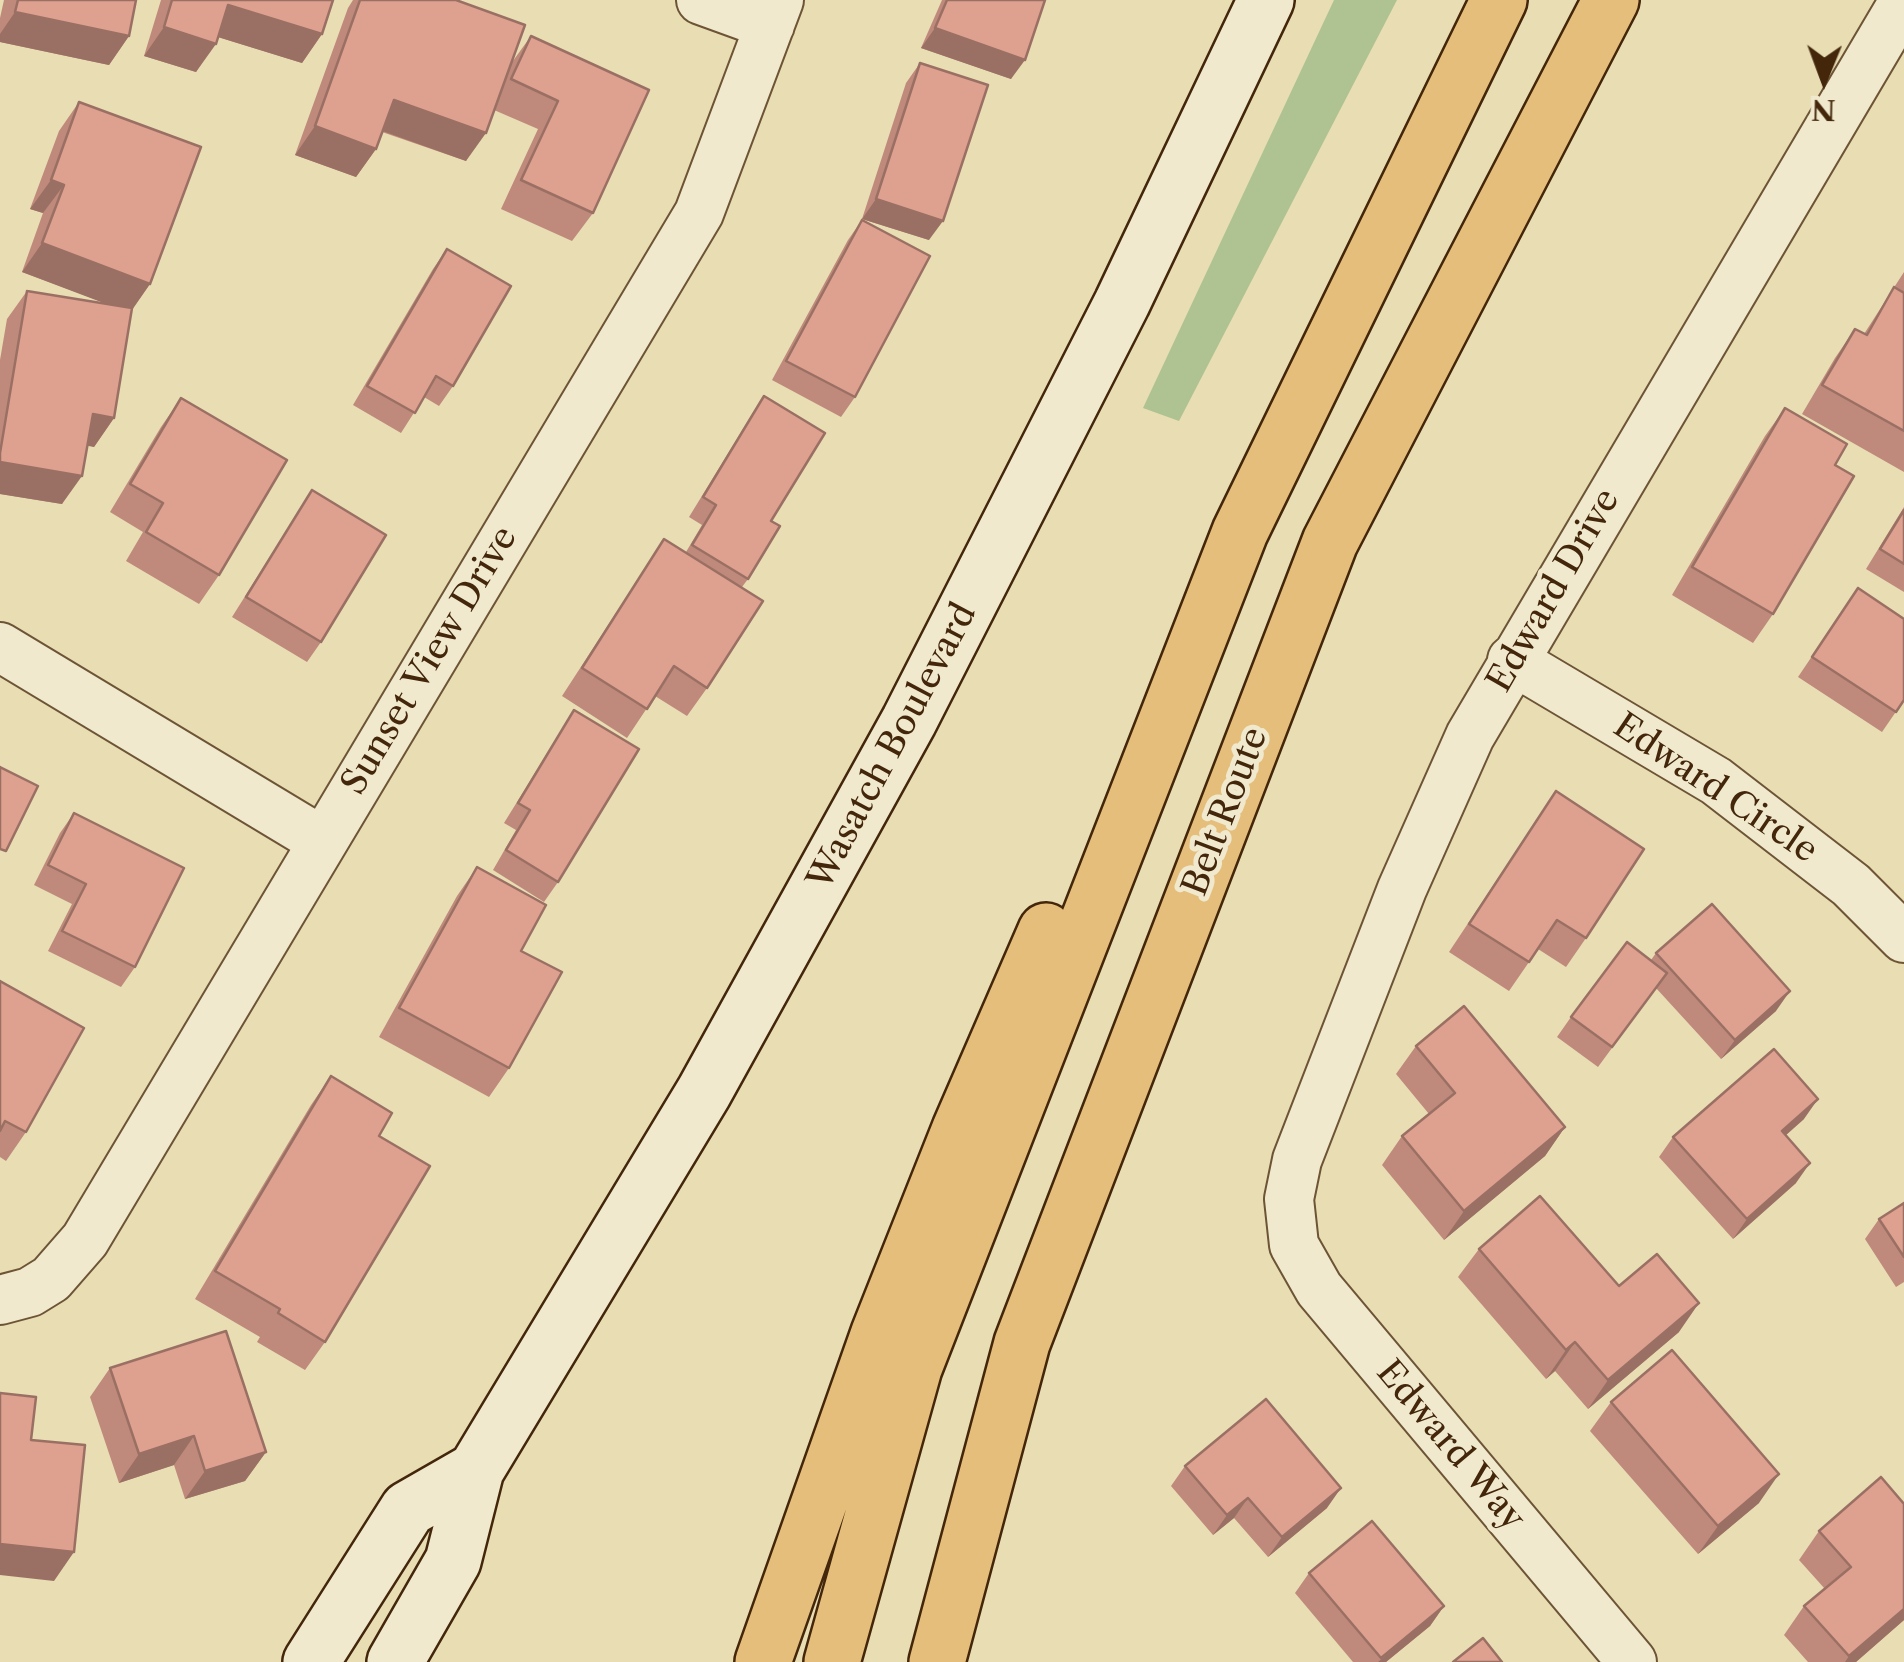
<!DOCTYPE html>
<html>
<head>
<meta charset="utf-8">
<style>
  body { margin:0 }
  #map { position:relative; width:1904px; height:1662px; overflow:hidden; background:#e8ddb3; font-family:"Libre Caslon Text",serif }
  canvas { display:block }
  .north { position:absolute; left:1774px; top:30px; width:100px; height:100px; -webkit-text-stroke:8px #f0e9ce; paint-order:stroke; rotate:181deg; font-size:28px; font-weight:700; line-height:40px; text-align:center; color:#44270b }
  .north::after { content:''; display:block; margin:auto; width:35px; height:45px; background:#44270b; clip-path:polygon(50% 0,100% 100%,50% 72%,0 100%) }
</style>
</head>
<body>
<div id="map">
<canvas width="1904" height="1662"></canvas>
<div class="north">N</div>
</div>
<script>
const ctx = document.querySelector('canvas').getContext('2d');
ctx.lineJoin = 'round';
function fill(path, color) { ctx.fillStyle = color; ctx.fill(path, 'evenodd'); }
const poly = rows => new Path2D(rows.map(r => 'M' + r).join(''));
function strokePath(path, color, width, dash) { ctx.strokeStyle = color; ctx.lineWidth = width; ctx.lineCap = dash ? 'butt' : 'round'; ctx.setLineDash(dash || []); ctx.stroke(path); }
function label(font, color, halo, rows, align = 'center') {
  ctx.font = font + ' "Libre Caslon Text",serif'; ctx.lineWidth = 10; ctx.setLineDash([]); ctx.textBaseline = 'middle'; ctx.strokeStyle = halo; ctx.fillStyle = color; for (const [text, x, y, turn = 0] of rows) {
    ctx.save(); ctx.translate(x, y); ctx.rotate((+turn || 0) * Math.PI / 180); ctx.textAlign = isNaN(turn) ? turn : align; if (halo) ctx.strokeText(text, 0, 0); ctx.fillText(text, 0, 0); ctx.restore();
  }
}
const green = poly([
  [1334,0,1397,0,1179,421,1143,408]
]);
const street = poly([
  [701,0,770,25],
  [0,647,322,841],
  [1512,660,1716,781,1851,885,1904,938],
  [0,1300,30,1292,51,1279,85,1240,699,213,779,0],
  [1632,1662,1319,1289,1294,1245,1289,1199,1297,1160,1402,889,1470,736,1904,1]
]);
const secondary = poly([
  [311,1662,408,1509,476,1470],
  [395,1662,453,1561,476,1470,704,1092,909,721,1122,303,1266,0]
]);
const highway = poly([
  [763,1662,879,1333,960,1129,1046,931],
  [832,1662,914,1368,1240,532,1499,0],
  [937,1662,1022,1343,1330,542,1611,0]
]);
const wall = poly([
  [4,0,136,0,129,36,109,65,0,42,0,18],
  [161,0,333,0,322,34,302,63,218,37,196,72,144,56],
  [353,0,456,0,510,65,531,36,649,90,593,213,572,241,501,209,538,129,494,110,466,161,382,132,376,149,356,177,295,155,348,8],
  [942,0,1045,0,1011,79,921,48],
  [920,63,929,240,862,219,906,83],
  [79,102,150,284,132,309,114,418,94,447,88,445,62,504,0,494,0,360,7,319,27,291,105,303,22,272,43,213,30,209,59,131],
  [862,220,855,397,841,417,772,380,848,240],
  [447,249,453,386,439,406,424,397,401,433,353,405,433,269],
  [1904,272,1904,472,1802,414,1835,358,1855,329,1864,334],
  [764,396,771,521,748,579,742,587,707,688,687,716,655,696,627,738,562,696,664,539,686,552,702,525,689,517,751,416],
  [181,398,219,575,199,604,126,561,143,532,110,512,161,427],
  [1785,408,1835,465,1773,614,1753,643,1672,595,1765,436],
  [312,490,321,642,307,662,232,617],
  [1904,507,1904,592,1866,569],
  [1858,588,1904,700,1882,732,1798,677],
  [574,710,558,882,544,902,493,870,516,830,504,823],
  [1556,791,1586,938,1566,967,1538,949,1509,991,1449,952],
  [74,813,135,967,121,987,48,951,72,904,34,885,60,833],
  [477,867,521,951,509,1068,489,1097,379,1037,457,896],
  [1656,953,1776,1011,1721,1059,1656,988,1598,1067,1557,1037,1571,1017,1651,960],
  [0,981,26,1132,6,1161,0,1157],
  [1416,1046,1565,1127,1545,1156,1444,1240,1382,1165,1402,1136,1429,1114,1396,1074],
  [331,1076,379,1136,325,1342,305,1370,257,1342,260,1337,195,1299,311,1105],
  [1804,1119,1786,1135,1796,1183,1733,1239,1659,1157,1673,1137],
  [1904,1203,1904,1282,1896,1287,1865,1239,1879,1219],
  [1479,1249,1619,1286,1679,1332,1588,1409,1555,1371,1546,1379,1458,1277],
  [110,1368,266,1452,245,1481,185,1499,174,1465,119,1483,90,1397],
  [1611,1402,1759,1503,1698,1554,1590,1431],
  [1185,1466,1327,1508,1268,1557,1234,1518,1213,1535,1171,1486],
  [1904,1504,1904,1620,1856,1662,1808,1662,1784,1635,1804,1606,1825,1589,1799,1560,1819,1531],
  [1309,1573,1444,1606,1430,1626,1386,1662,1353,1662,1295,1593]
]);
const shadedWall = poly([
  [228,5,322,34,302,63,208,34],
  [15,12,129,36,109,65,0,42,0,34],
  [164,27,216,44,196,72,144,56],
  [935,28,1025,60,1011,79,921,48],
  [394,100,486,133,466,161,374,128],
  [315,126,376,149,356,177,295,155],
  [51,180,64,185,43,213,30,209],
  [876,199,943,221,929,240,862,219],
  [42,243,150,284,130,313,22,272],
  [93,414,114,418,94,447,73,443],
  [0,462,82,476,62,504,0,494],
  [1790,991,1776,1011,1721,1059,1735,1040],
  [1818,1099,1804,1119,1768,1151,1782,1131],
  [1565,1127,1545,1156,1444,1240,1464,1211],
  [1810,1163,1796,1183,1733,1239,1747,1219],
  [1699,1303,1679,1332,1588,1409,1608,1380],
  [1575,1342,1555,1371,1546,1379,1566,1350],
  [194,1436,174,1465,119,1483,139,1454],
  [266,1452,245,1481,185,1499,205,1471],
  [1779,1474,1759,1503,1698,1554,1718,1526],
  [1341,1488,1327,1508,1268,1557,1282,1537],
  [1248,1498,1234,1518,1213,1535,1227,1515],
  [0,1544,74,1552,54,1581,0,1575],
  [1444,1606,1430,1626,1386,1662,1378,1662],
  [1904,1609,1904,1620,1856,1662,1845,1662,1849,1656]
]);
const building = poly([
  [18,0,136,0,129,36,15,12,18,0],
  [172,0,333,0,322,34,228,5,216,44,164,27,172,0],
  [360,0,456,0,525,25,486,133,394,100,376,149,315,126,360,0],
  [947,0,1045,0,1025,60,935,28,947,0],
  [531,36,649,90,593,213,521,180,558,101,511,79,531,36],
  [920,63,988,85,943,221,876,199,920,63],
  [79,102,201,147,150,284,42,243,64,185,51,180,79,102],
  [862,220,930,256,855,397,786,361,862,220],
  [447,249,511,286,453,386,436,376,415,413,367,386,447,249],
  [1894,287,1904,293,1904,431,1822,385,1855,329,1867,335,1894,287],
  [27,291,132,308,114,418,93,414,82,476,0,462,0,453,27,291],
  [764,396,825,433,771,521,780,526,748,579,692,545,716,505,703,497,764,396],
  [181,398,287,460,219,575,146,532,163,503,130,484,181,398],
  [1785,408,1847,444,1835,465,1854,476,1773,614,1692,567,1785,408],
  [312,490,386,535,321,642,246,597,312,490],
  [1904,510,1904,564,1880,549,1904,510],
  [664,539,763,601,707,688,674,666,647,709,582,668,664,539],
  [1858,588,1904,619,1904,700,1896,712,1812,657,1858,588],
  [574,710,639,749,558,882,506,850,530,810,518,803,574,710],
  [0,767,38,786,6,851,0,849,0,767],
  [1556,791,1644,849,1586,938,1557,920,1529,962,1469,924,1556,791],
  [74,813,184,868,135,967,62,931,86,884,48,865,74,813],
  [477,867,546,905,521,951,562,972,509,1068,399,1008,477,867],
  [1712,904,1790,991,1735,1040,1656,953,1712,904],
  [1627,942,1667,973,1612,1047,1571,1017,1627,942],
  [0,981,84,1028,26,1132,5,1121,0,1131,0,981],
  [1464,1006,1565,1127,1464,1211,1402,1136,1455,1093,1416,1046,1464,1006],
  [1774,1049,1818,1099,1782,1131,1810,1163,1747,1219,1673,1137,1774,1049],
  [331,1076,392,1113,379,1136,430,1166,325,1342,278,1313,280,1309,215,1271,331,1076],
  [1540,1196,1619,1286,1657,1254,1699,1303,1608,1380,1575,1342,1566,1350,1479,1249,1540,1196],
  [1904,1203,1904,1257,1879,1219,1904,1203],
  [226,1331,266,1452,205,1471,194,1436,139,1454,110,1368,226,1331],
  [1672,1350,1779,1474,1718,1526,1611,1402,1672,1350],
  [0,1393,36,1397,31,1440,85,1445,74,1552,0,1544,0,1393],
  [1266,1399,1341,1488,1282,1537,1248,1498,1227,1515,1185,1466,1266,1399],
  [1881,1477,1904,1504,1904,1609,1849,1656,1804,1606,1851,1567,1819,1531,1881,1477],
  [1372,1521,1444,1606,1381,1658,1309,1573,1372,1521],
  [1483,1638,1502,1662,1453,1662,1483,1638]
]);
const streetNames = [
  ["Edward Drive",1554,591,-60],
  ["Sunset View Drive",430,661,-59],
  ["Wasatch Boulevard",893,747,-62],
  ["Edward Circle",1715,789,34],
  ["Belt Route",1226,812,-69],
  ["Edward Way",1450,1446,50]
];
fill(green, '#afc291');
strokePath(street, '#6d5435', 52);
strokePath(secondary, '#44270b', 60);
strokePath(highway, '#44270b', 60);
strokePath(street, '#f0e9ce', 48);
strokePath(secondary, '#f0e9ce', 55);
strokePath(highway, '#e4be7a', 55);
fill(wall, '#bf8a7b');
fill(shadedWall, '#9b7064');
fill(building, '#dea08f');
strokePath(building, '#9b7064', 2.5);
label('35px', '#44270b', '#f0e9ce', streetNames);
</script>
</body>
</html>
